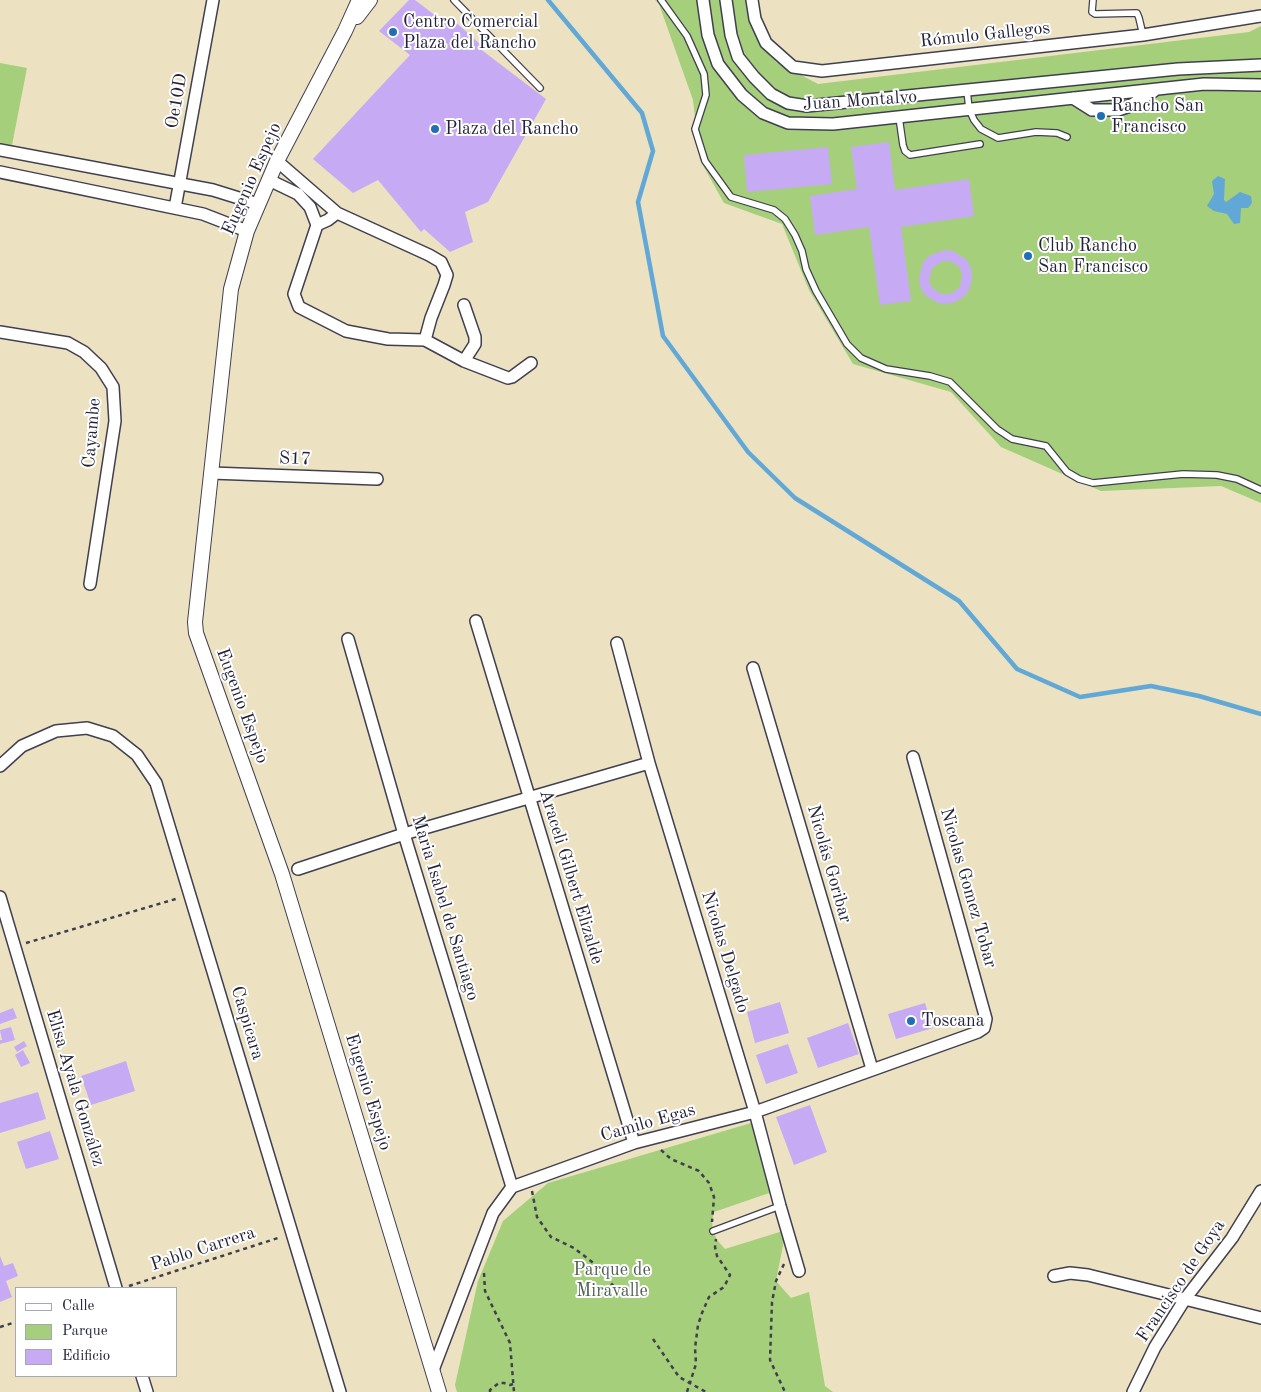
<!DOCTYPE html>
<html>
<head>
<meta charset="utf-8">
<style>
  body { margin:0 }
  #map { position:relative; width:1261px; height:1392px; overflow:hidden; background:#ece2c2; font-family:"Old Standard TT",serif }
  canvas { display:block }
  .legend { position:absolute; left:15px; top:1287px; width:162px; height:90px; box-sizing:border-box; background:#fff; border:1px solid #a7a7b1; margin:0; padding:6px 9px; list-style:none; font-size:15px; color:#22223b }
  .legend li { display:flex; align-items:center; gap:10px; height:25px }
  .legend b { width:25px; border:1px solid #a7a7b1 }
</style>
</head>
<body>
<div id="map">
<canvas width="1261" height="1392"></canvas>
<ul class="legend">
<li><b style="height:6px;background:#fff"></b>Calle</li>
<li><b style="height:14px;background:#a5cf7b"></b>Parque</li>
<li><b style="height:14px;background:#c6aaf4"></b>Edificio</li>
</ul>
</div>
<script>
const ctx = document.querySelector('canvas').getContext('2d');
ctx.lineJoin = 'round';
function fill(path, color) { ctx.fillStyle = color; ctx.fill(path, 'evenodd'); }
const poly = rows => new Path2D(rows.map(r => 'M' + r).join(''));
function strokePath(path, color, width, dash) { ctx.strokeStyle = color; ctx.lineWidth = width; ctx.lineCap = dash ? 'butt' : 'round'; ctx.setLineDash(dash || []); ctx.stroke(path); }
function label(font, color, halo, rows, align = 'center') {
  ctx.font = font + ' "Old Standard TT",serif'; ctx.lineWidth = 4; ctx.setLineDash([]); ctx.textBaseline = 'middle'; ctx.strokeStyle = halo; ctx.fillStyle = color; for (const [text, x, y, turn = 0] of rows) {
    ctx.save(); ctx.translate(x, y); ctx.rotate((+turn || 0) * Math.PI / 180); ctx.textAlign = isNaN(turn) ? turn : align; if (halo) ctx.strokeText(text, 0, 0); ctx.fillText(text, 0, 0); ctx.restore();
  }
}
const green = poly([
  [655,0,750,0,756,29,776,62,818,84,1249,32,1261,26,1261,503,1221,486,1101,491,1001,447,951,392,853,364,809,290,782,224,724,203,700,160,693,100,659,4],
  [0,63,27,68,12,145,0,143],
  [751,1123,775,1191,714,1212,712,1221,713,1231,717,1240,725,1249,786,1230,776,1281,791,1298,809,1292,825,1386,833,1392,457,1392,455,1385,478,1281,503,1221,548,1183]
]);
const water = poly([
  [1218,176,1225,179,1224,200,1226,202,1240,192,1251,196,1252,203,1248,208,1241,208,1240,223,1234,224,1227,214,1214,211,1207,206,1214,194,1212,181]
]);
const stream = poly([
  [548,0,642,113,653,151,638,202,663,336,748,452,795,498,959,601,1017,669,1080,697,1151,686,1199,696,1261,714]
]);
const building = poly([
  [409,0,415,0,445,23,450,17,481,45,479,48,546,99,488,202,465,212,473,242,450,252,424,229,421,232,378,180,353,193,313,159,410,55,379,31],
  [889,142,895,190,969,179,974,216,901,227,911,301,880,305,869,227,815,235,810,196,857,189,851,147],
  [828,147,832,184,747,192,744,155],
  [944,250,953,251,967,260,971,268,972,276,971,284,968,292,962,298,955,302,946,304,938,303,931,299,924,294,920,286,919,278,923,262,929,256],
  [943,261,949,261,955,264,960,268,962,274,960,287,955,291,949,294,942,294,936,291,932,287,929,281,932,268],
  [780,1002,789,1033,755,1043,747,1012],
  [925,1003,933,1028,896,1039,888,1014],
  [13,1008,17,1018,0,1024,0,1013],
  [848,1023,859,1054,818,1068,807,1038],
  [11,1027,15,1040,0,1044,0,1040,2,1040,0,1030],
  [24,1041,27,1046,17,1052,14,1047],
  [788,1044,798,1073,766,1084,756,1055],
  [23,1050,30,1063,21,1067,15,1055],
  [126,1061,135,1091,91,1105,81,1076],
  [38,1092,46,1119,0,1133,0,1103],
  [810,1105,827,1152,794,1165,776,1117],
  [50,1131,59,1159,26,1169,17,1142],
  [0,1256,4,1266,13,1263,18,1276,6,1281,12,1297,0,1302]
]);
const path = poly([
  [26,943,179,898],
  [661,1150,671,1159,699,1171,709,1183,714,1197,712,1222],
  [532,1191,537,1217,551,1237,574,1248,596,1265,615,1288],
  [784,1264,776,1281,772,1302,770,1360,785,1392],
  [484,1273,485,1291,510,1343,514,1392],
  [129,1286,281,1237],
  [0,1327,16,1322],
  [653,1339,679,1377,706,1392],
  [490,1392,490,1390,499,1383,504,1383,510,1385,513,1384],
  [687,1392,696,1364,695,1348,698,1325,702,1313,709,1297,724,1287,730,1275,717,1256,715,1247,716,1239]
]);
const service = poly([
  [454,0,540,88],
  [661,0,687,36,704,74,706,95,695,129,705,161,731,197,774,210,785,219,795,235,802,251,806,269,816,291,847,344,861,358,886,369,930,376,950,382,997,429,1012,439,1046,446,1067,472,1079,479,1093,483,1183,474,1217,475,1237,479,1261,490],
  [1093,0,1092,12,1095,14,1137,13,1139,18,1143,35],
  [967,90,969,109,974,120,981,129,998,138,1036,132,1057,133,1067,137],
  [899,117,903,145,905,151,910,155,980,144],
  [713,1231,780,1206]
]);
const minor = poly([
  [703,0,708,35,718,64,742,95,763,113,788,123,833,124,1204,84,1261,85],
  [726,0,731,35,738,57,754,77,771,94,788,103,807,106,1178,69,1261,65],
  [752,0,755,19,766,43,793,67,822,71,1143,35,1261,16],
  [1073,98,1092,110,1118,110,1130,106,1154,91],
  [0,150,213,190,258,204],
  [277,161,337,213,429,255,441,262,447,275,444,285,431,318,425,340],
  [0,172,203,214,247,231],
  [269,180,298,194,310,207,317,225,294,294,299,307,346,331,388,339,425,340,464,361,508,378,512,377,531,363],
  [175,208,213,0],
  [317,225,328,220,337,213],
  [464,305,475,337,475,344,464,361],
  [0,332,68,343,84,352,101,368,113,387,115,421,90,584],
  [211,473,377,479],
  [476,621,634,1143],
  [348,639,404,834,512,1187],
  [617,643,649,763,755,1112,780,1206,799,1271],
  [753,668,872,1069],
  [0,766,22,746,56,731,87,728,113,736,137,755,156,783,340,1392],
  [298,869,404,834,649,763],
  [0,897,116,1288],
  [1054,1276,1070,1273,1088,1275,1261,1318],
  [433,1370,493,1213,512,1187,634,1143,755,1112,978,1032,984,1028,986,1019,913,757],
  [142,1376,147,1392],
  [1133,1392,1155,1347,1185,1299,1232,1238,1261,1191]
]);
const tertiary = poly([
  [359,0,345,31,277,161,247,231,231,289,195,622,196,633,282,874,439,1392],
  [357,17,370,0]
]);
const markers = [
  [393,32,5,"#1f6fb2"],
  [1101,116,5,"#1f6fb2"],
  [435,129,5,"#1f6fb2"],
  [1028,256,5,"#1f6fb2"],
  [911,1021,5,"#1f6fb2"]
];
const poiNames = [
  ["Centro Comercial",403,22],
  ["Plaza del Rancho",403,43],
  ["Rancho San",1111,106],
  ["Francisco",1111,127],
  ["Plaza del Rancho",445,129],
  ["Club Rancho",1038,246],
  ["San Francisco",1038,267],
  ["Toscana",921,1021]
];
const streetNames = [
  ["Rómulo Gallegos",985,35,-6],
  ["Oe10D",177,101,-80],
  ["Juan Montalvo",860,101,-4],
  ["Eugenio Espejo",252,179,-66],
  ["Cayambe",92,433,-85],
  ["S17",295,459,2],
  ["Eugenio Espejo",242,706,70],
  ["Nicolás Goribar",829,864,74],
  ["Araceli Gilbert Elizalde",571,877,73],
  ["Nicolas Gomez Tobar",968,888,74],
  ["Maria Isabel de Santiago",445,908,73],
  ["Nicolas Delgado",725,952,73],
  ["Caspicara",247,1023,73],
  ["Elisa Ayala González",75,1088,73],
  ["Eugenio Espejo",368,1092,73],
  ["Camilo Egas",648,1123,-16],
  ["Pablo Carrera",203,1249,-18],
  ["Francisco de Goya",1181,1281,-56]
];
const parkNames = [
  ["Parque de",612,1270],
  ["Miravalle",612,1291]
];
fill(green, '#a5cf7b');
fill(water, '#61a8d7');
strokePath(stream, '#61a8d7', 4.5);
fill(building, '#c6aaf4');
strokePath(service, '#403f4f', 8);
strokePath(minor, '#403f4f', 14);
strokePath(tertiary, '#403f4f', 16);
strokePath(path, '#403f4f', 2.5, [4, 4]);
strokePath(service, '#fff', 5.5);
strokePath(minor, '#fff', 11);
strokePath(tertiary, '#fff', 14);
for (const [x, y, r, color] of markers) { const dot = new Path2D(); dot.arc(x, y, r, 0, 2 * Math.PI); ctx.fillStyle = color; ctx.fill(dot); strokePath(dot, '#fff', 2); }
label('18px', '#22223b', '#fff', poiNames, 'left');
label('18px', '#22223b', '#fff', streetNames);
label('18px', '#505f51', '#fff', parkNames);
</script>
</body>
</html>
